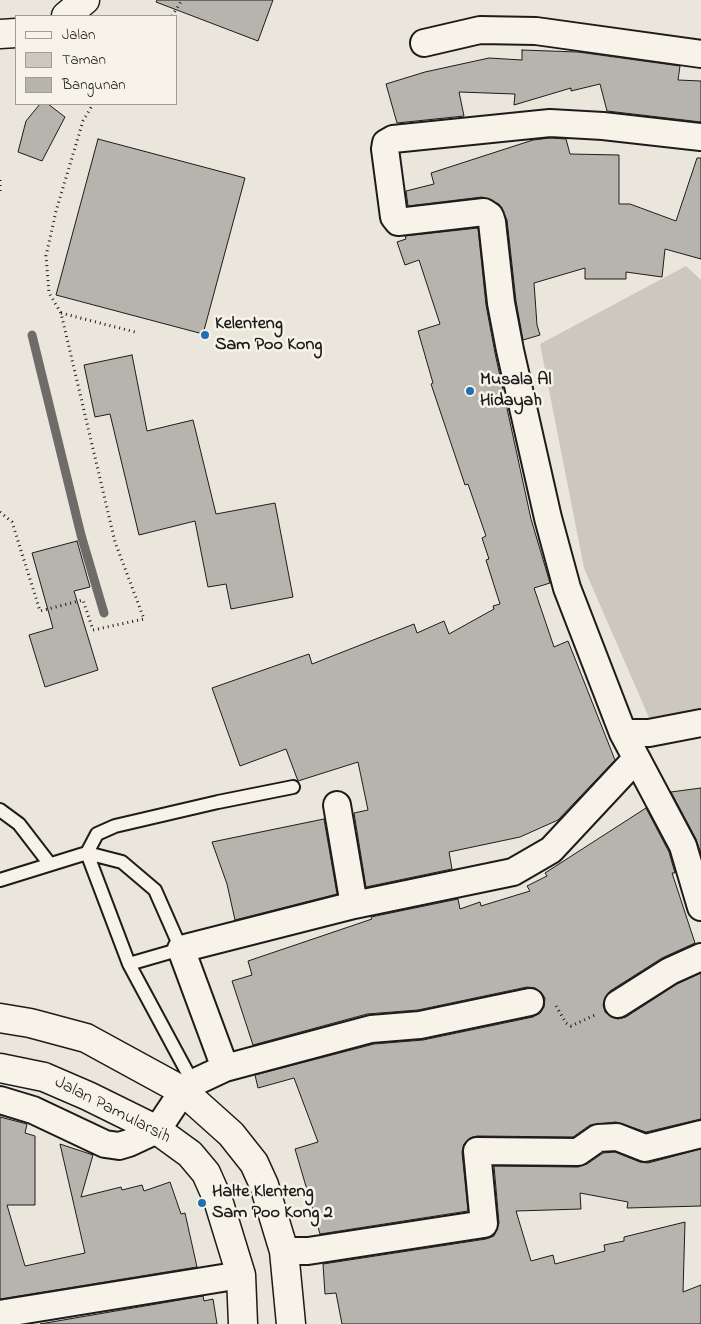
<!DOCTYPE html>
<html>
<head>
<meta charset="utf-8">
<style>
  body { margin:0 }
  #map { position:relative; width:701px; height:1324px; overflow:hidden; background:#eae6dc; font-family:"Indie Flower",sans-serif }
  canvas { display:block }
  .legend { position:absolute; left:15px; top:15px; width:162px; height:90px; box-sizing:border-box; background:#f7f3e8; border:1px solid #9f9d96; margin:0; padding:6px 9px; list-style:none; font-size:15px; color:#1c1c1c }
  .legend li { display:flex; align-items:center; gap:10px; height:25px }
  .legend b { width:25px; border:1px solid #9f9d96 }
</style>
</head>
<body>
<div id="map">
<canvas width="701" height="1324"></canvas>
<ul class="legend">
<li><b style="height:6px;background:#f7f3e8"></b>Jalan</li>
<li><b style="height:14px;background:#ccc8c0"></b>Taman</li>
<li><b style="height:14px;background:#b6b4ac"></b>Bangunan</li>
</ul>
</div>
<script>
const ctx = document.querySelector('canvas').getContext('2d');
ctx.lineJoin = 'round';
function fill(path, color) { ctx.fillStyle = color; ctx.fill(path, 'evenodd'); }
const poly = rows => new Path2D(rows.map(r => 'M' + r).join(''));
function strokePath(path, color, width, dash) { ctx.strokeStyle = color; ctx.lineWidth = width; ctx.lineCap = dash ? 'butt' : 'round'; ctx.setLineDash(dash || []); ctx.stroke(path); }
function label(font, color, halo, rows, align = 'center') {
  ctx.font = font + ' "Indie Flower",sans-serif'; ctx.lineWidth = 5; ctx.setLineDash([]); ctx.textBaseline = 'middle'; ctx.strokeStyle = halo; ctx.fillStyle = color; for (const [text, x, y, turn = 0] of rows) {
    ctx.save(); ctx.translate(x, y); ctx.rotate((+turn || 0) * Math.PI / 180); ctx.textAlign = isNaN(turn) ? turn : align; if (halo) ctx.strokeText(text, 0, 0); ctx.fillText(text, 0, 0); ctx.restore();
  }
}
const green = poly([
  [686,266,701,280,701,713,650,720,584,568,540,344]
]);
const stream = poly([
  [32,335,81,535,104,613]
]);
const building = poly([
  [157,0,273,0,258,41,156,2,157,0],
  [522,50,578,52,680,66,678,80,701,81,701,122,607,111,600,84,571,91,571,88,514,105,515,94,459,92,464,116,397,123,386,84,425,72,489,58,522,60,522,50],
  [40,104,48,104,65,117,42,161,18,152,26,121,40,104],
  [550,138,566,139,570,154,619,155,619,204,630,204,676,221,697,158,701,158,701,259,665,249,662,277,626,272,626,279,585,279,585,268,534,283,537,325,540,335,523,340,516,301,507,220,499,204,482,197,408,206,406,191,434,184,431,173,533,140,550,138],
  [98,139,245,178,203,334,56,295,98,139],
  [478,228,486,305,495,353,531,519,550,583,534,588,554,647,568,641,615,760,558,820,520,837,449,852,452,869,366,887,354,813,368,810,358,762,298,781,286,749,240,766,212,688,309,654,312,664,414,624,417,633,444,621,449,634,494,609,493,606,500,604,486,560,489,559,482,538,486,536,468,484,465,485,431,384,433,383,418,331,440,324,419,260,405,265,397,242,406,239,405,236,478,228],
  [132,355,147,431,193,420,216,514,275,503,293,597,231,609,226,584,208,587,195,521,139,535,110,414,95,417,84,365,132,355],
  [77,541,90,587,74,591,98,670,45,687,29,635,53,628,32,553,77,541],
  [701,788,701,854,696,839,671,792,701,788],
  [646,808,669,852,675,873,672,873,695,943,662,958,610,991,605,998,603,1005,605,1012,611,1017,618,1019,626,1017,677,984,701,973,701,1119,646,1132,616,1122,590,1125,573,1137,477,1136,470,1138,464,1144,462,1152,468,1211,320,1234,295,1149,318,1142,294,1078,258,1088,255,1075,374,1044,423,1040,533,1017,540,1013,544,1007,545,998,541,992,535,988,527,987,418,1010,367,1014,253,1045,232,981,252,975,248,961,372,919,371,917,458,899,460,909,480,902,481,906,530,891,527,886,547,876,545,873,646,808],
  [324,819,337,894,235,920,227,884,212,842,324,819],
  [0,1117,27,1124,25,1133,35,1136,35,1205,7,1205,25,1266,85,1253,60,1144,93,1155,81,1197,121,1187,122,1190,142,1185,144,1191,170,1182,181,1214,185,1213,197,1267,0,1299,0,1117],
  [701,1149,701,1206,627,1208,628,1202,580,1193,581,1209,516,1211,531,1261,553,1255,555,1264,605,1251,604,1245,624,1241,624,1237,685,1222,683,1292,701,1285,701,1324,342,1324,336,1293,325,1294,323,1264,486,1239,494,1236,499,1223,494,1166,578,1167,587,1164,603,1153,615,1152,640,1162,648,1163,701,1149],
  [203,1296,204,1301,213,1299,217,1324,40,1324,203,1296]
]);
const path = poly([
  [172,16,182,0],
  [0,180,0,192],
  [61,313,135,332],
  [0,512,12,522,40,611,83,600,93,630,144,619,115,542,61,313,49,293,46,256,56,211,83,121,93,104],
  [556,1006,566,1023,571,1026,595,1015]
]);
const lane = poly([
  [0,810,19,824,49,863],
  [0,880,87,853,122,862,155,890,181,949,129,964],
  [193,1083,129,964,87,853,97,834,115,826,218,802,293,787]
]);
const street = poly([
  [424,43,480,30,536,31,701,54],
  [701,137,603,126,550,123,393,139,386,143,385,149,394,217,398,222,484,212,490,216,492,222,501,303,510,350,548,518,567,588,623,733,683,846,701,907],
  [623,733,649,733,701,723],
  [337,805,354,905],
  [618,1004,670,971,701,957],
  [225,1068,371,1029,420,1025,530,1002],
  [0,1100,33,1110,105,1144,119,1146,129,1143,157,1130,183,1091,193,1083,225,1068,181,949,354,905,513,872,551,850,636,759],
  [284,1251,308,1251,484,1224,477,1151,578,1152,598,1138,617,1137,645,1148,701,1134],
  [0,1314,241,1275]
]);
const secondary = poly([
  [66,16,85,0],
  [0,34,16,33]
]);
const highway = poly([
  [0,1018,30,1023,86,1038,183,1091,231,1134,254,1163,264,1185,284,1251,291,1324],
  [0,1068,44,1077,88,1096,157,1130,190,1154,206,1173,218,1200,241,1275,243,1324]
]);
const markers = [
  [205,335,5,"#1f6fb2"],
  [470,391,5,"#1f6fb2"],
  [202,1203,5,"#1f6fb2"]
];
const poiNames = [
  ["Kelenteng",215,325],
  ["Sam Poo Kong",215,346],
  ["Musala Al",480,381],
  ["Hidayah",480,402],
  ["Halte Klenteng",212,1193],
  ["Sam Poo Kong 2",212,1214]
];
const streetNames = [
  ["Jalan Pamularsih",112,1111,27]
];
fill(green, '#ccc8c0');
strokePath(stream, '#6d6c68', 9);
fill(building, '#b6b4ac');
strokePath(building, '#1c1c1c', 1);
strokePath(lane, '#1c1c1c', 16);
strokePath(street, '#1c1c1c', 30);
strokePath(secondary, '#1c1c1c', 31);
strokePath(highway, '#1c1c1c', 31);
strokePath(path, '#1c1c1c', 3, [1, 4]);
strokePath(lane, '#f7f3e8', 12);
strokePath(street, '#f7f3e8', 26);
strokePath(secondary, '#f7f3e8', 28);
strokePath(highway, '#f7f3e8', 28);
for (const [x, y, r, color] of markers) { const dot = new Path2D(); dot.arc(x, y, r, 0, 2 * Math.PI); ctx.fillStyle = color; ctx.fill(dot); strokePath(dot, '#f7f3e8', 2); }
label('bold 18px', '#1c1c1c', '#f7f3e8', poiNames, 'left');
label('18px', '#1c1c1c', '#f7f3e8', streetNames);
</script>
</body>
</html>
